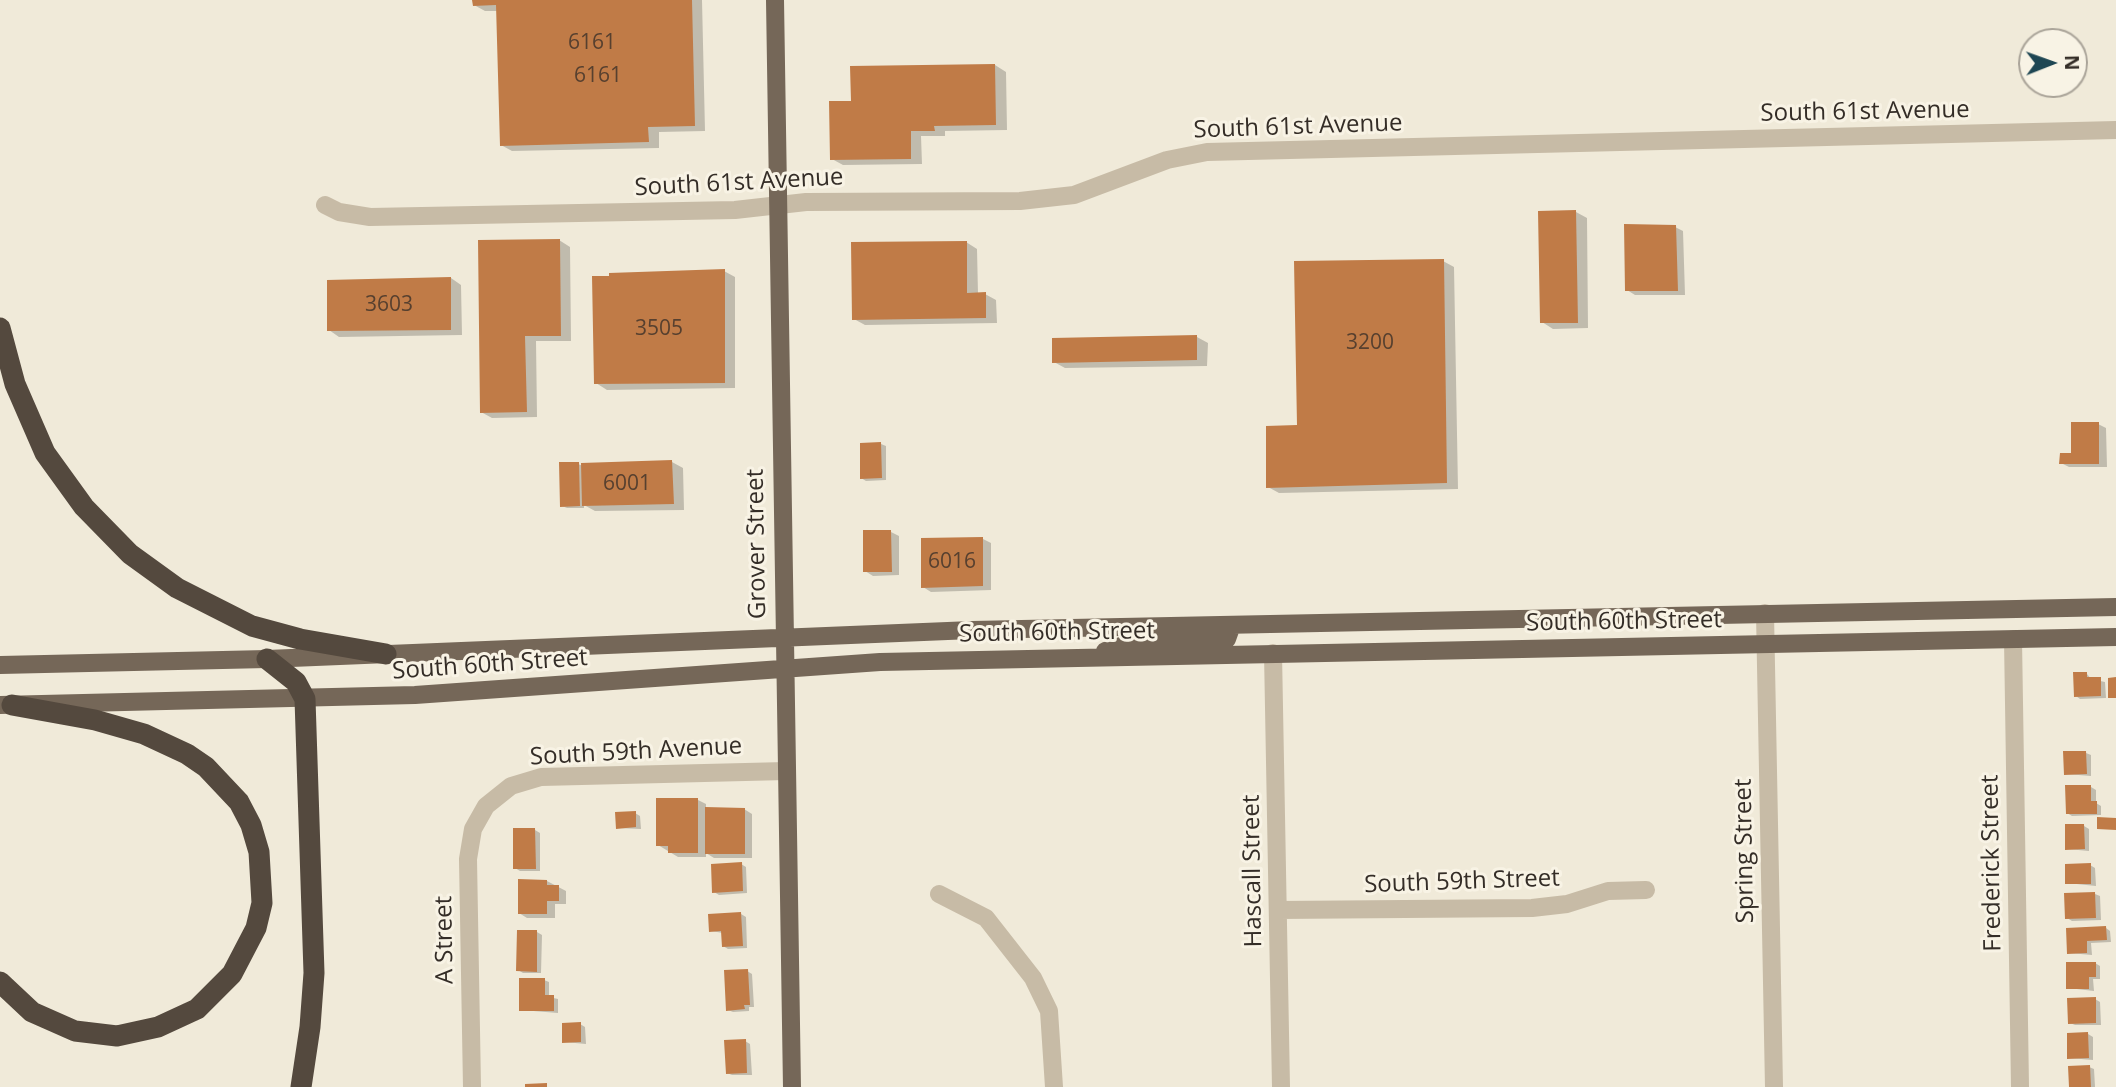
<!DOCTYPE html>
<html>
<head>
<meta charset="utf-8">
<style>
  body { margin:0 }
  #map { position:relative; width:2116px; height:1087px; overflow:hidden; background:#f0ead9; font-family:"Open Sans",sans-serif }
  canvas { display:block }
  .north { position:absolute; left:2018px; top:28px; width:70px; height:70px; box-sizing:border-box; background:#f8f3e5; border:2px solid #aaa499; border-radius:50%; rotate:89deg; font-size:19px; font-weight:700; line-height:28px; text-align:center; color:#342d27 }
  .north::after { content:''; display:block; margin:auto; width:24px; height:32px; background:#1e4653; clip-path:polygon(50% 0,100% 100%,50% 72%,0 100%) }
</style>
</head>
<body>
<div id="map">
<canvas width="2116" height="1087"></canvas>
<div class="north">N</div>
</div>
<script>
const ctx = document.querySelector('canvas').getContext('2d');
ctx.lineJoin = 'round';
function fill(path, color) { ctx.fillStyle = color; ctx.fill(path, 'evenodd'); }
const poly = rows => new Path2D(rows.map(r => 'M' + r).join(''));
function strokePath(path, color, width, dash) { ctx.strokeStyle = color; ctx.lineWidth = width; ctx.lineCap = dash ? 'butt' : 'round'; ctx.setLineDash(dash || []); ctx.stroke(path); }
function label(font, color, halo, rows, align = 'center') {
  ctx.font = font + ' "Open Sans",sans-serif'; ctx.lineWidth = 6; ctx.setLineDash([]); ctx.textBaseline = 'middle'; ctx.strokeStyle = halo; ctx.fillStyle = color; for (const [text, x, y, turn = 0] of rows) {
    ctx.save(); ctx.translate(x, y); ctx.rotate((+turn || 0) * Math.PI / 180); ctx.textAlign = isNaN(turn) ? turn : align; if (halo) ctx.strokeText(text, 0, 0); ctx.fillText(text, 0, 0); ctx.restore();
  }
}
const shadow = poly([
  [474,0,702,0,705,131,659,132,659,148,512,151,501,145,498,11,485,11,474,5],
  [995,65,1006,72,1007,130,945,131,945,136,921,136,922,164,843,165,832,159,852,102],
  [1576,212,1587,218,1588,328,1553,329,1542,322],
  [1675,227,1683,231,1685,295,1635,295,1627,290],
  [559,240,570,247,571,341,536,341,537,417,492,418,481,412],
  [966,242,977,249,978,294,985,294,996,300,997,323,865,325,854,319],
  [1443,261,1454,267,1458,489,1279,493,1268,487,1298,426],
  [724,271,735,277,735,388,607,390,596,383],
  [451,278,461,285,462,335,339,337,329,330],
  [1197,337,1208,343,1207,366,1065,368,1054,362],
  [2098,424,2106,428,2107,467,2069,467,2061,463,2073,455],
  [881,444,886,446,886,480,866,481,861,478],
  [672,462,683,468,684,510,595,511,584,505,584,508,567,508,562,506,578,464,583,466],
  [891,532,899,536,899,575,873,576,865,571],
  [983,539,991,543,991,590,931,592,923,587],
  [2087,674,2091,679,2105,682,2106,698,2080,699,2076,696],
  [2086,753,2091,755,2091,776,2066,774],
  [2091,787,2096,790,2096,803,2101,806,2101,815,2072,816,2067,813],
  [698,800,706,804,706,809,744,809,752,814,752,858,714,858,706,853,706,857,678,857,658,845],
  [635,813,640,816,641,829,618,828],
  [2084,826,2089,829,2089,851,2067,849],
  [535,830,540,833,540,871,520,871,515,868],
  [741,864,746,867,747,893,719,895,714,892],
  [2090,865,2095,868,2096,886,2067,883],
  [547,881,566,891,566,904,555,904,555,918,527,918,519,913],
  [2095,894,2100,896,2101,920,2072,921,2067,918],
  [741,914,746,917,747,948,728,949,723,946,723,933,711,931],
  [2106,928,2110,931,2111,942,2091,943,2092,955,2069,953],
  [537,932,542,935,541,973,523,973,518,970],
  [2095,963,2100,966,2100,979,2093,979,2094,991,2068,988],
  [747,971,752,974,754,1007,749,1007,749,1011,733,1012,728,1010],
  [544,980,549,982,549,997,558,999,558,1013,521,1010],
  [2095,999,2100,1002,2101,1025,2075,1025,2070,1023],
  [580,1024,585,1027,586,1044,564,1042],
  [2088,1034,2093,1037,2093,1060,2069,1058],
  [745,1041,750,1044,752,1075,732,1075,727,1073],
  [2089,1067,2094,1069,2095,1087,2071,1087]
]);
const building = poly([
  [472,0,692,0,695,126,648,127,649,142,500,146,496,5,473,6],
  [995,64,996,125,934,126,935,131,911,131,911,159,830,160,829,101,851,101,850,66],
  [1576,210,1578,323,1540,323,1538,211],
  [1624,224,1676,225,1678,291,1625,291],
  [560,239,561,336,525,336,527,412,480,413,478,240],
  [967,241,967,293,986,292,986,318,852,320,851,242],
  [1444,259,1447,483,1266,488,1266,426,1297,425,1294,261],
  [725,269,725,383,594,384,592,276,609,276,609,273],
  [451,277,451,330,327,331,327,280],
  [1197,335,1197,360,1052,363,1052,338],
  [2071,422,2099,422,2099,464,2059,464,2060,453,2071,453],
  [881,442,882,478,860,479,860,443],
  [672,460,674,504,582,506,581,463],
  [559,462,579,462,580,506,560,507],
  [863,530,891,530,892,572,863,572],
  [983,537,983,586,921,588,921,538],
  [2073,672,2087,672,2087,677,2101,677,2101,696,2074,697],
  [2116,677,2116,698,2108,698,2108,678],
  [2063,751,2086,751,2087,774,2064,775],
  [2065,785,2091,785,2091,801,2097,801,2097,814,2066,814],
  [656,798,698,798,698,853,668,853,668,846,656,846],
  [705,807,745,808,745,854,705,854],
  [636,811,636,827,616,829,615,812],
  [2097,817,2116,818,2116,830,2097,829],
  [2065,824,2084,824,2085,849,2065,850],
  [513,828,535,828,536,869,513,869],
  [742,862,743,891,712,893,711,864],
  [2091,863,2091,884,2065,884,2065,864],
  [518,879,547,880,547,885,559,885,559,901,547,901,547,914,518,914],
  [2095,892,2096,918,2065,919,2064,893],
  [741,912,743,946,722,947,721,931,709,932,708,914],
  [2106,926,2107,940,2087,941,2087,953,2067,954,2066,928],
  [517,930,537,930,537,972,516,971],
  [2066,962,2096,962,2096,977,2089,977,2089,989,2066,989],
  [748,969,750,1005,744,1005,745,1009,726,1011,724,970],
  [519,978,545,978,545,995,554,995,554,1011,519,1011],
  [2096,997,2096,1023,2068,1024,2067,998],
  [581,1022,581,1042,562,1043,562,1023],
  [2088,1032,2089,1058,2067,1059,2067,1033],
  [746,1039,747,1073,726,1074,724,1040],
  [2090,1065,2091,1087,2069,1087,2068,1066],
  [547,1083,547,1087,525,1087,525,1084]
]);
const minor = poly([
  [325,205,339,212,370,217,735,210,806,202,1020,201,1074,195,1167,160,1207,152,2116,130],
  [1765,613,1774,1087],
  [2013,639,2020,1087],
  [1273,653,1281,1087],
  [939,894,986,918,1033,978,1049,1011,1054,1087],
  [1278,910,1532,908,1567,904,1608,891,1646,890],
  [472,1087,468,859,473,829,486,806,511,786,541,777,786,771]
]);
const major = poly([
  [775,0,792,1087],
  [1105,651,1133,642,1220,641,1227,639,1232,625],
  [0,665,267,659,972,630,2116,607],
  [0,705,415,695,880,662,2116,637]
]);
const highway = poly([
  [0,328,15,384,45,453,84,507,130,554,177,588,252,626,300,639,386,654],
  [267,659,296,682,305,699,314,973,310,1027,301,1087],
  [0,982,32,1012,75,1031,117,1036,158,1027,197,1009,232,974,256,928,262,903,259,852,251,825,239,802,206,767,187,754,144,734,95,720,12,705]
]);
const numberNames = [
  ["6161",592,43],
  ["6161",598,76],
  ["3603",389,305],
  ["3505",659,329],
  ["3200",1370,343],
  ["6001",627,484],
  ["6016",952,562]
];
const streetNames = [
  ["South 61st Avenue",1865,112,-1],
  ["South 61st Avenue",1298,127,-2],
  ["South 61st Avenue",739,183,-3],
  ["Grover Street",757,544,-91],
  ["South 60th Street",1624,622,-1],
  ["South 60th Street",1057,633,-1],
  ["South 60th Street",490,665,-4],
  ["South 59th Avenue",636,752,-3],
  ["Spring Street",1745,851,-91],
  ["Frederick Street",1992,863,-91],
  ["Hascall Street",1253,871,-91],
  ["South 59th Street",1462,882,-2],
  ["A Street",445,940,-91]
];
fill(shadow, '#0003');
fill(building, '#c07b47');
strokePath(minor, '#c7bba6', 18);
strokePath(major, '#756758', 18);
strokePath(highway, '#54493e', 21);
label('21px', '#57402f', null, numberNames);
label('24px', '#342d27', '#f8f3e5', streetNames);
</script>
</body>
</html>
